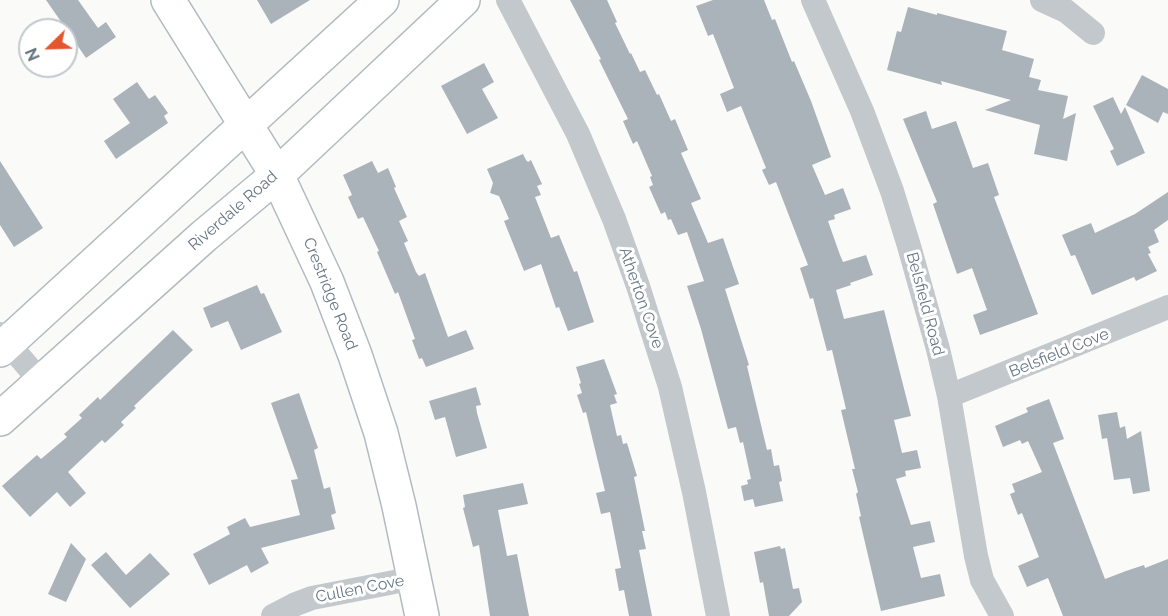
<!DOCTYPE html>
<html>
<head>
<meta charset="utf-8">
<style>
  body { margin:0 }
  #map { position:relative; width:1168px; height:616px; overflow:hidden; background:#fafaf8; font-family:Raleway,sans-serif }
  canvas { display:block }
  .north { position:absolute; left:18px; top:18px; width:60px; height:60px; box-sizing:border-box; background:#fff; border:2px solid #c1c8cd; border-radius:50%; rotate:247deg; font-size:16px; font-weight:700; line-height:24px; text-align:center; color:#657683 }
  .north::after { content:''; display:block; margin:auto; width:21px; height:27px; background:#e4572e; clip-path:polygon(50% 0,100% 100%,50% 72%,0 100%) }
</style>
</head>
<body>
<div id="map">
<canvas width="1168" height="616"></canvas>
<div class="north">N</div>
</div>
<script>
const ctx = document.querySelector('canvas').getContext('2d');
ctx.lineJoin = 'round';
function fill(path, color) { ctx.fillStyle = color; ctx.fill(path, 'evenodd'); }
const poly = rows => new Path2D(rows.map(r => 'M' + r).join(''));
function strokePath(path, color, width, dash) { ctx.strokeStyle = color; ctx.lineWidth = width; ctx.lineCap = dash ? 'butt' : 'round'; ctx.setLineDash(dash || []); ctx.stroke(path); }
function label(font, color, halo, rows, align = 'center') {
  ctx.font = font + ' Raleway,sans-serif'; ctx.lineWidth = 6; ctx.setLineDash([]); ctx.textBaseline = 'middle'; ctx.strokeStyle = halo; ctx.fillStyle = color; for (const [text, x, y, turn = 0] of rows) {
    ctx.save(); ctx.translate(x, y); ctx.rotate((+turn || 0) * Math.PI / 180); ctx.textAlign = isNaN(turn) ? turn : align; if (halo) ctx.strokeText(text, 0, 0); ctx.fillText(text, 0, 0); ctx.restore();
  }
}
const building = poly([
  [46,0,78,0,98,28,106,22,116,37,86,58,69,33,66,33,66,30,60,30,62,23],
  [257,0,310,0,271,24],
  [570,0,607,0,617,22,615,23,630,54,631,53,640,72,645,70,657,95,659,94,671,121,675,119,688,150,681,153,701,199,691,203,708,243,723,238,739,284,725,289,749,365,747,366,767,450,771,449,774,466,779,465,782,481,779,482,783,501,755,507,753,499,744,501,741,486,748,484,747,480,751,479,743,442,740,443,736,427,728,429,701,329,687,286,704,281,687,232,678,235,671,219,668,220,665,212,661,214,649,187,653,185,650,177,652,176,637,141,633,144,623,121,628,119,599,60,601,59],
  [713,0,764,0,772,20,775,19,792,62,794,61,811,101,831,157,812,165,825,195,843,188,851,209,834,215,835,219,828,221,840,255,843,262,866,255,873,275,850,283,851,285,836,290,844,319,884,310,911,416,894,420,902,453,917,450,921,468,905,471,906,476,896,479,911,525,930,521,935,542,913,547,921,578,940,574,945,596,881,611,859,517,861,516,856,494,858,492,852,469,855,469,841,410,846,409,832,350,827,351,813,298,810,299,800,268,808,265,776,182,769,185,762,170,766,168,741,106,727,112,720,94,734,88,713,34,708,36,696,6],
  [908,7,937,15,937,13,1007,31,1002,50,1034,59,1029,77,1041,80,1038,90,1068,96,1063,119,1076,113,1067,161,1034,154,1040,125,985,110,1011,100,941,81,942,85,887,70,897,31,901,32],
  [484,63,494,82,482,89,498,118,467,134,441,86],
  [1142,75,1168,89,1168,114,1163,112,1158,123,1126,105],
  [137,82,149,99,155,95,168,113,164,116,168,123,116,159,104,141,130,123,113,99],
  [1113,97,1121,114,1125,107,1145,153,1117,166,1110,151,1114,149,1093,106],
  [926,111,932,129,956,121,973,168,988,163,999,195,994,197,1038,314,980,335,973,315,987,310,972,268,957,274,933,204,937,202,903,119],
  [523,154,526,160,528,162,531,160,542,184,537,186,541,195,535,197,551,238,559,235,574,272,577,271,594,322,568,331,559,307,556,308,541,264,524,271,504,221,509,219,499,196,490,193,493,183,487,169],
  [0,161,43,228,14,247,0,225],
  [372,161,378,173,388,168,396,187,394,188,407,217,399,221,408,241,404,243,416,272,419,276,425,273,448,337,466,330,474,349,426,367,422,358,419,359,412,340,415,339,398,292,395,294,377,252,379,251,363,217,358,219,348,197,352,195,343,175],
  [1168,192,1168,220,1154,230,1159,242,1148,247,1151,253,1148,254,1157,271,1136,281,1134,277,1092,295,1075,255,1071,256,1062,235,1091,223,1095,233,1135,214],
  [257,285,261,294,264,293,282,332,241,350,228,321,211,328,203,308],
  [173,330,193,350,134,406,136,408,121,422,124,425,105,443,102,440,68,472,86,493,70,507,57,492,30,517,2,486,37,455,41,459,67,437,64,434,82,418,79,415,98,397,100,400],
  [604,359,617,394,614,395,617,403,610,405,617,436,621,435,623,444,627,443,637,476,634,477,645,531,642,531,646,549,639,550,652,616,629,616,624,590,619,591,615,569,621,568,610,512,601,514,596,493,605,491,586,412,583,413,577,395,582,393,579,384,581,383,576,367],
  [476,387,481,405,476,406,477,413,487,448,456,457,445,417,435,420,429,401],
  [299,393,318,448,314,450,324,489,330,487,336,513,331,515,335,529,261,548,269,563,251,573,247,565,209,585,193,554,230,534,227,527,245,518,250,527,300,515,291,480,298,479,271,403],
  [1049,399,1064,439,1053,443,1105,579,1126,571,1144,565,1145,568,1168,559,1168,616,1063,616,1048,578,1027,587,1018,566,1039,557,1022,513,1018,515,1010,494,1015,492,1012,484,1042,472,1028,441,1022,444,1020,440,1003,447,995,426,1028,412,1026,408],
  [1117,412,1120,428,1125,426,1127,439,1141,431,1150,491,1133,494,1130,478,1114,480,1107,438,1102,439,1098,415],
  [523,483,528,504,498,510,507,556,517,554,529,616,490,616,479,545,473,547,463,508,465,507,463,495],
  [71,543,86,559,66,602,48,594],
  [780,546,781,549,785,548,793,589,799,588,802,602,789,616,769,616,763,582,760,583,754,552],
  [106,552,126,575,150,553,170,574,130,608,91,565]
]);
const street = poly([
  [508,0,578,134,614,219,638,286,670,387,694,492,718,616],
  [813,0,862,111,892,191,909,246,938,349,949,396,976,556,982,580,1002,616],
  [1042,0,1066,11,1093,33],
  [0,334,42,383],
  [949,396,1168,307],
  [273,616,296,604,312,598,415,578]
]);
const secondary = poly([
  [168,0,277,175,327,282,355,355,381,433,399,506,422,616],
  [0,350,382,0],
  [0,419,204,236,277,175,463,0]
]);
const streetNames = [
  ["Riverdale Road",233,211,-41],
  ["Crestridge Road",330,294,68],
  ["Atherton Cove",641,298,71],
  ["Belsfield Road",925,304,75],
  ["Belsfield Cove",1059,353,-22],
  ["Cullen Cove",360,589,-11]
];
fill(building, '#aab3b9');
strokePath(secondary, '#b3babf', 36);
strokePath(street, '#c3c8cc', 24);
strokePath(secondary, '#fff', 33);
label('16px', '#657683', '#fff', streetNames);
</script>
</body>
</html>
